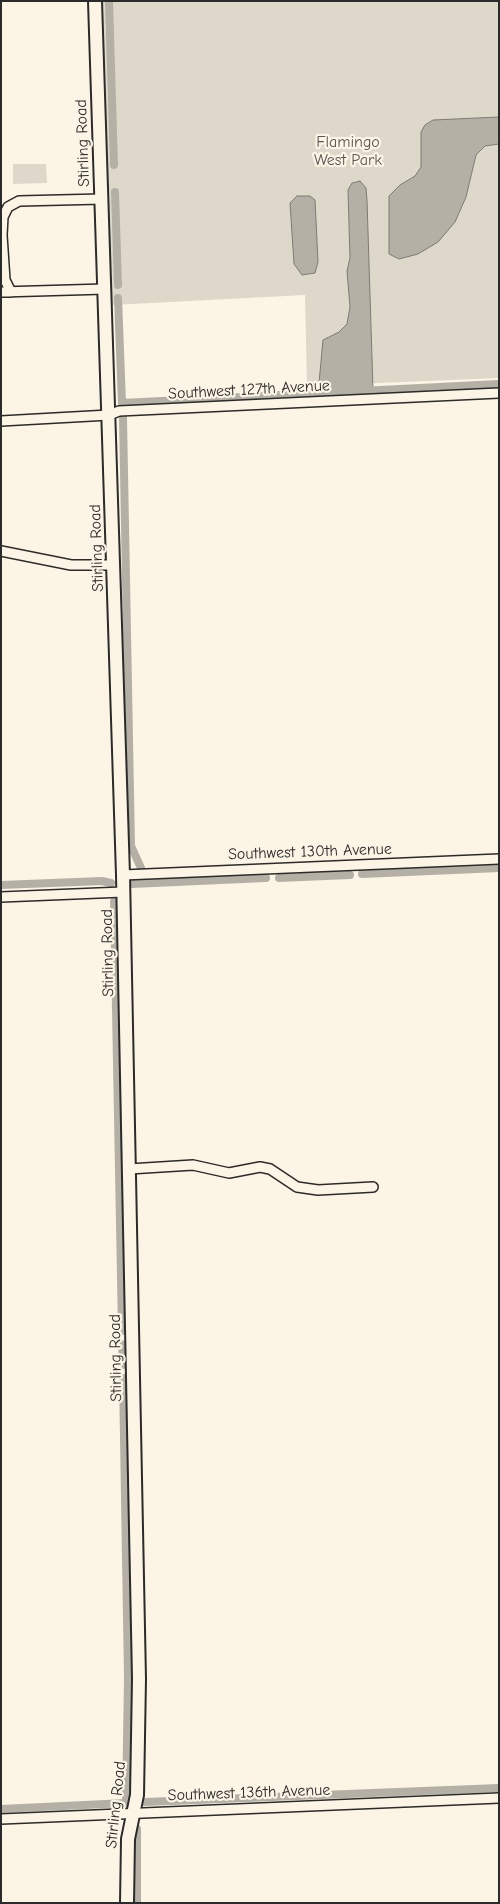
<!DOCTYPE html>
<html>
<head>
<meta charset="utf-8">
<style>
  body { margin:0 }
  #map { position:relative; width:500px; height:1904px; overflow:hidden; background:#fcf5e5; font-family:"Comic Neue",sans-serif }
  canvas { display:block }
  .frame { position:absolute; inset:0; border:2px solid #2b2b2b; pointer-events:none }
</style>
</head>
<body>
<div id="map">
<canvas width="500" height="1904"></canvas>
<div class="frame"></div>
</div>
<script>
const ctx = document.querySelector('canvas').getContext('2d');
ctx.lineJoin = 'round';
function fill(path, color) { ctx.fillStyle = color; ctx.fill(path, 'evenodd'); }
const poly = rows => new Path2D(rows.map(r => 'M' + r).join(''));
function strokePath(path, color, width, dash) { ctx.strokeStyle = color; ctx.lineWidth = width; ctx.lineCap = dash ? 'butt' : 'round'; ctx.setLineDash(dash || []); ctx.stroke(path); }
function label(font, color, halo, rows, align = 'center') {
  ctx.font = font + ' "Comic Neue",sans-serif'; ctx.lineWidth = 4.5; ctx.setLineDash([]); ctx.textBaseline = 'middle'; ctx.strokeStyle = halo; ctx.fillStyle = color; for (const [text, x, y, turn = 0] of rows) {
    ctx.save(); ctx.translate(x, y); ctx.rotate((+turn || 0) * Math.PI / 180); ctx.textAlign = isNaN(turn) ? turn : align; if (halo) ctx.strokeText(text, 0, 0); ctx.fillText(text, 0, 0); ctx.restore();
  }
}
const green = poly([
  [102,1,499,1,499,378,307,386,305,295,112,305],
  [13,164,46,164,47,183,13,184]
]);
const water = poly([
  [499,117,499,144,485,146,476,155,466,197,455,222,438,242,418,254,399,259,389,254,389,196,400,185,415,176,421,167,421,132,425,125,433,120,499,117],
  [360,181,366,188,367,200,373,390,311,392,319,383,323,340,339,332,347,324,350,307,347,271,350,258,348,190,352,183,360,181],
  [297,196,310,196,315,200,318,262,315,273,302,275,294,264,290,203,297,196]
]);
const canal = poly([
  [109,1,114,165],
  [115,192,118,285],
  [118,298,122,403,499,384],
  [123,418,131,846,141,868],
  [362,874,499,868],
  [279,878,350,875],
  [131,884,266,878],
  [1,885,102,881,111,883],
  [114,902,122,1331],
  [122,1344,123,1365],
  [145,1802,499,1788],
  [1,1809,126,1803,128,1677,123,1378],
  [137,1903,137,1829]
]);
const street = poly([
  [1,292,105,289],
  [11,292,5,280,2,235,3,217,8,207,19,201,102,199],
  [1,421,109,415,119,411,499,393],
  [1,551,71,565,114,565],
  [123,875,499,859],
  [1,897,123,892],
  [129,1169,193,1165,229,1173,260,1167,270,1169,297,1187,318,1190,373,1187],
  [1,1819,499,1798]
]);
const secondary = poly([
  [95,1,123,875,139,1679,137,1795,128,1839,127,1903]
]);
const parkNames = [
  ["Flamingo",348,142],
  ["West Park",348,160]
];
const streetNames = [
  ["Stirling Road",83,143,-92],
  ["Southwest 127th Avenue",249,390,-3],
  ["Stirling Road",97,548,-92],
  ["Southwest 130th Avenue",310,852,-2],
  ["Stirling Road",108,953,-91],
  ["Stirling Road",116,1358,-91],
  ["Southwest 136th Avenue",249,1793,-2],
  ["Stirling Road",116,1805,-84]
];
fill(green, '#ded8ca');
fill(water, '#b4b0a5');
strokePath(water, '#7d7b74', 1);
strokePath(canal, '#b4b0a5', 8);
strokePath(street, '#2b2b2b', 12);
strokePath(secondary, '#2b2b2b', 16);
strokePath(street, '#fcf5e5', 9);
strokePath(secondary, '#fcf5e5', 12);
label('16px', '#585653', '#fcf5e5', parkNames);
label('16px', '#2b2b2b', '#fcf5e5', streetNames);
</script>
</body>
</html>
